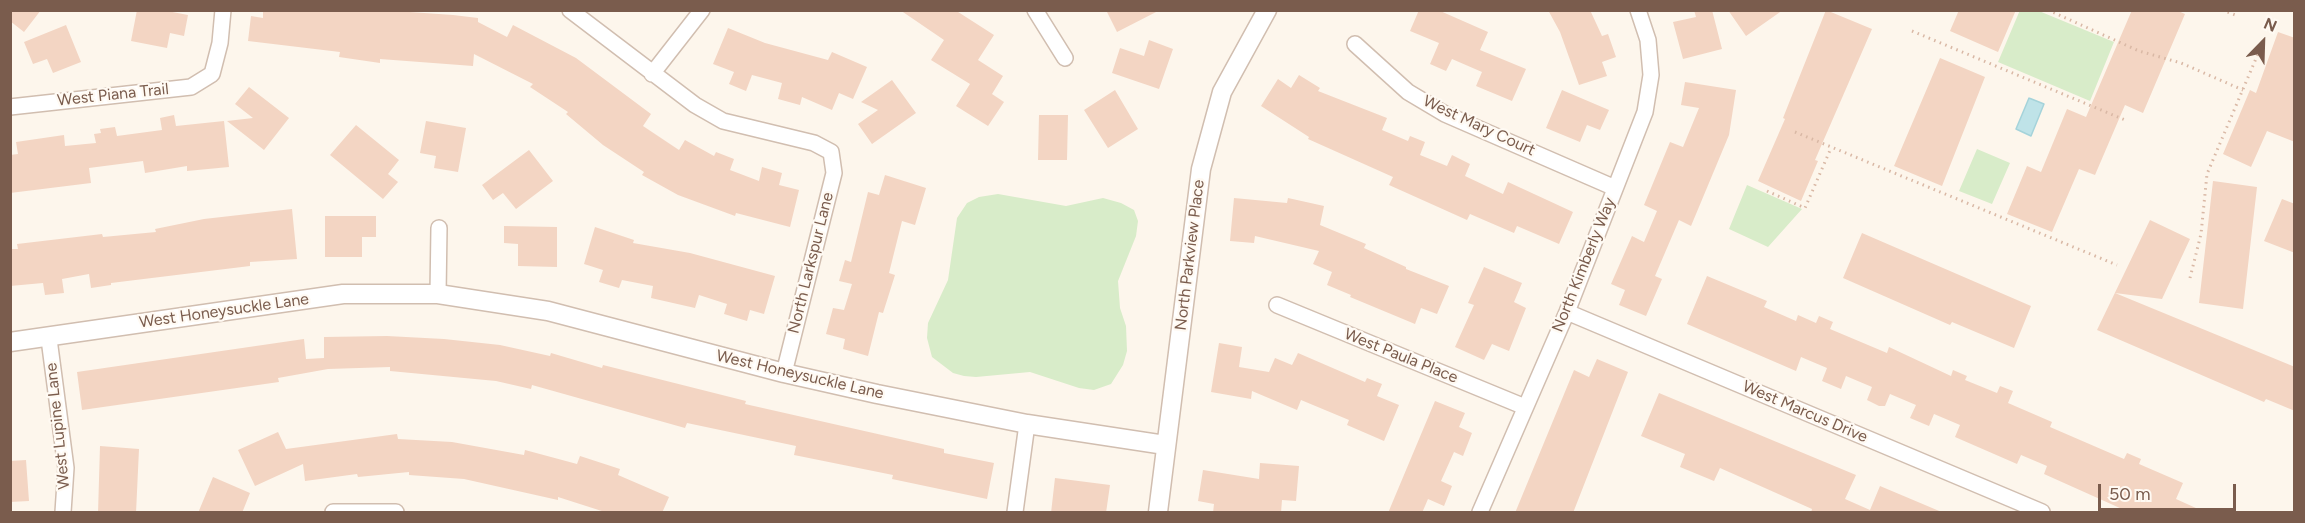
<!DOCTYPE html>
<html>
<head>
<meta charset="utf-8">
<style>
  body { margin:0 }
  #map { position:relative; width:2305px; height:523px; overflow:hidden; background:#fdf6ec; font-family:Figtree,sans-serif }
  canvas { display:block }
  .frame { position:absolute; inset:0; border:12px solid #7a5c4d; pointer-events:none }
  .north { position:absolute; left:2233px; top:12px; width:60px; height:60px; -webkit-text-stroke:4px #fffaf3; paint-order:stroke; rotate:23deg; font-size:16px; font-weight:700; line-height:24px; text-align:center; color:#7a5c4d }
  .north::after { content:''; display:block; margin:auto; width:21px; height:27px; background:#7a5c4d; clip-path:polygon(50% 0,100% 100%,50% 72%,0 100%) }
  .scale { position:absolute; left:2098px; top:484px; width:138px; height:27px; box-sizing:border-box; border:3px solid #7a5c4d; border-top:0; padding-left:8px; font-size:18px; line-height:21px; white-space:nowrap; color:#7a5c4d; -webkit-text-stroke:4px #fffaf3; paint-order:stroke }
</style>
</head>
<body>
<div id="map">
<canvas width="2305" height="523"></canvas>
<div class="frame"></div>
<div class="north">N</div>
<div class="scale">50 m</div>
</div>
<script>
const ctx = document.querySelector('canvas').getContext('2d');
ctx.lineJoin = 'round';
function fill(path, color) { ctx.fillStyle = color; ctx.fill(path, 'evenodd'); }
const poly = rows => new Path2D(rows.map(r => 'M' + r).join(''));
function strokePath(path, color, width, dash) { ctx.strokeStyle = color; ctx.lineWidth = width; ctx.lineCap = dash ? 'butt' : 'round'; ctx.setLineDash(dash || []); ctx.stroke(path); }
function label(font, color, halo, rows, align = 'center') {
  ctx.font = font + ' Figtree,sans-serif'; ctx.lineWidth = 4.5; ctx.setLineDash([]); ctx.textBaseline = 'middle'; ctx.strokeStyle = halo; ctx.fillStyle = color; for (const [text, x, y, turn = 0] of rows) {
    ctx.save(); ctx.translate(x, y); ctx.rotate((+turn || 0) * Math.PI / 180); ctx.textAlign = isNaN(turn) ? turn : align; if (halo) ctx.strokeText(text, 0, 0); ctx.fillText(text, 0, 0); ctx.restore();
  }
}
const green = poly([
  [2020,10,2039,11,2114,42,2090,101,1998,62],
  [1977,149,2010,163,1992,204,1959,191],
  [1747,185,1802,209,1768,247,1729,229],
  [998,194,1066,206,1103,198,1121,203,1134,210,1138,221,1136,236,1118,281,1120,308,1126,326,1127,351,1123,365,1111,384,1094,390,1079,388,1030,372,976,377,964,376,953,373,932,357,927,338,928,323,948,280,957,218,967,203,979,197]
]);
const water = poly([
  [2029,98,2044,104,2031,136,2016,129,2029,98]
]);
const building = poly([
  [10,10,41,10,24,32,10,21],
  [137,10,162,10,188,15,184,36,170,33,167,48,131,41],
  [263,10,381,10,453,15,478,18,478,22,507,37,513,25,576,58,651,114,643,126,679,150,685,140,714,156,716,152,734,159,730,170,759,181,762,167,782,173,779,185,799,190,790,227,736,213,735,216,678,195,642,175,644,172,603,145,566,114,568,112,530,87,533,84,474,54,473,66,380,59,380,63,339,57,340,52,248,41,251,16,263,18],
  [900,10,955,10,994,35,978,60,1003,76,992,94,1004,102,988,126,956,106,970,84,931,60,944,40],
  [1106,10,1160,10,1117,32],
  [1419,10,1438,10,1488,32,1480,50,1526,69,1512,101,1476,86,1482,72,1452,59,1446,71,1430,64,1439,43,1410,31],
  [1548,10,1590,10,1602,36,1608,34,1616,57,1602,62,1607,76,1579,85,1560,32],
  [1694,10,1712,10,1722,49,1683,59,1673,22,1696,17],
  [1728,10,1783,10,1746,36],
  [1826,10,1872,29,1815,160,1818,161,1801,201,1758,181,1785,119,1783,118],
  [1959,10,2016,10,1998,52,1950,31],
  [2132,10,2176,10,2185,14,2143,113,2125,105,2095,175,2079,169,2052,232,2007,214,2027,166,2041,172,2067,109,2086,117],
  [66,25,81,62,53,73,47,59,33,64,24,42],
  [728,28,765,43,828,60,832,52,867,67,853,99,839,93,832,110,802,97,800,105,778,99,782,83,752,75,746,91,729,84,734,72,713,64],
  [2278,32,2295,38,2295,142,2267,131,2251,167,2223,154,2250,90,2256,93],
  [1149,40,1173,49,1159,89,1112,73,1120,48,1144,56],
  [1940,58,1985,77,1942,186,1894,166],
  [1299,75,1320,88,1318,91,1387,118,1382,130,1408,141,1410,136,1425,142,1420,155,1447,166,1452,155,1470,164,1465,176,1503,194,1508,182,1573,212,1559,244,1517,226,1514,233,1470,214,1467,220,1389,185,1393,177,1308,139,1309,137,1261,106,1278,79,1291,88],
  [892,80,916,113,872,144,858,124,878,110,861,102],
  [1685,82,1736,90,1729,135,1691,226,1679,220,1655,276,1662,279,1646,316,1619,305,1625,290,1611,284,1632,236,1644,242,1657,211,1644,205,1670,142,1683,147,1699,108,1681,105],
  [249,87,289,118,264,150,227,121,253,118,235,104],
  [1115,90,1138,129,1108,148,1084,110],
  [1562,90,1609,110,1600,130,1587,125,1580,142,1546,128],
  [174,115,176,126,224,121,229,167,187,171,187,166,145,173,143,161,89,168,91,183,10,193,10,155,18,154,16,142,64,135,65,146,96,143,94,134,101,133,100,129,115,127,117,136,162,130,160,118],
  [1039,115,1068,115,1067,160,1038,160],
  [426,121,466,128,458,172,434,168,436,156,420,153],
  [356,125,399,160,388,174,398,182,383,199,330,155],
  [529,150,553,181,516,209,503,193,493,200,482,185],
  [885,175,926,188,915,225,902,221,889,273,895,275,883,313,879,312,868,356,843,349,845,339,826,334,833,308,844,310,852,284,839,281,845,260,851,262,868,192,879,195],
  [2213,181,2257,187,2243,309,2199,303],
  [1234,198,1287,203,1288,198,1324,206,1320,225,1366,244,1364,248,1406,267,1406,269,1449,286,1437,314,1421,308,1415,324,1350,297,1351,295,1327,285,1332,272,1313,264,1319,251,1255,236,1254,243,1230,241],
  [2282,199,2295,204,2295,253,2264,241],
  [292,209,297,259,250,262,250,266,111,283,111,285,91,288,89,274,62,279,64,293,45,295,43,283,10,286,10,249,18,249,17,244,102,234,103,237,156,232,155,229,204,219],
  [325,216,376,216,376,237,362,237,362,257,325,257],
  [2150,220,2190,239,2162,299,2115,293,2295,367,2295,411,2266,399,2264,402,2097,330],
  [504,226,557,227,557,267,518,266,518,244,504,243],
  [595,227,634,240,633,243,690,253,775,276,764,314,750,310,747,321,724,314,727,304,699,295,695,308,651,298,653,286,622,280,619,288,599,282,603,270,584,264],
  [1862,233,2031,306,2014,348,1952,322,1950,325,1843,278],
  [1484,267,1522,283,1514,302,1526,308,1509,351,1492,344,1484,360,1455,347,1474,305,1468,303],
  [1707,276,1767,301,1764,307,1796,321,1798,315,1816,323,1819,316,1833,322,1830,329,1887,353,1889,347,1951,376,1953,370,1967,376,1965,380,1997,393,2000,386,2013,391,2008,403,2052,422,2050,427,2124,459,2127,453,2141,459,2139,464,2183,483,2176,499,2207,513,2131,513,2044,474,2047,466,2021,455,2017,464,1955,437,1960,425,1934,414,1929,426,1910,418,1916,405,1890,394,1885,406,1879,406,1867,400,1872,387,1846,376,1841,389,1822,381,1827,368,1801,357,1796,371,1687,324],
  [387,336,444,339,500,345,550,356,551,353,602,368,603,365,746,401,745,404,944,449,944,453,994,463,987,499,892,479,893,475,794,455,796,446,687,423,685,428,532,385,531,389,496,381,390,371,390,367,328,369,278,378,279,382,82,410,77,372,304,339,306,359,324,358,324,337],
  [1219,343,1242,347,1239,367,1269,372,1275,358,1292,365,1298,353,1365,382,1367,378,1382,384,1377,396,1399,405,1384,441,1347,425,1349,420,1301,400,1297,410,1252,391,1251,399,1211,392],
  [1597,359,1628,372,1573,513,1515,513,1574,370,1589,377],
  [1659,393,1856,475,1845,499,1870,510,1880,486,1944,513,1811,513,1812,509,1720,468,1714,481,1680,467,1685,454,1641,436],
  [1435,401,1465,413,1459,427,1472,433,1463,456,1454,452,1441,481,1452,486,1444,506,1428,499,1422,513,1388,513],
  [278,432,286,449,397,434,398,439,452,442,524,455,525,450,577,464,580,456,620,469,618,475,669,497,662,513,608,513,558,497,558,500,464,479,409,475,409,472,358,477,357,474,305,481,303,464,255,486,238,450],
  [100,446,139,449,136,513,98,513],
  [26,460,29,501,10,502,10,461],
  [1260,463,1299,466,1296,501,1282,500,1281,513,1213,513,1214,504,1198,501,1203,470,1259,479],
  [213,477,250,493,242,513,198,513],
  [1055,478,1110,485,1106,513,1051,513]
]);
const path = poly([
  [2048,10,2139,51,2181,63,2243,90],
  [2222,10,2238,16],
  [1912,31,2125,120],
  [1795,132,2117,265],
  [1767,191,1805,208,1831,148],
  [2190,278,2201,234,2207,174,2263,42]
]);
const minor = poly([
  [570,10,695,105,723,121,814,143,831,152,834,173,784,373],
  [1035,10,1065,58],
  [1355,44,1408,92,1445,114,1615,188],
  [652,74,702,10],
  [10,107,191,87,212,74,220,43,223,10],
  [438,294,439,228],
  [1277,305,1525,407],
  [1567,312,2042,512],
  [49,339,66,468,63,512],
  [333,512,396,512],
  [1015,512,1027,424],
  [1480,512,1567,312,1645,112,1651,75,1648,40,1638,10]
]);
const tertiary = poly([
  [10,342,343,294,438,294,548,311,784,373,877,394,1027,424,1165,445],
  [1158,512,1201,169,1222,92,1267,10]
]);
const streetNames = [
  ["West Piana Trail",113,95,-6],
  ["West Mary Court",1479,126,25],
  ["North Parkview Place",1190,255,-83],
  ["North Larkspur Lane",811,263,-76],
  ["North Kimberly Way",1584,265,-68],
  ["West Honeysuckle Lane",224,311,-8],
  ["West Paula Place",1401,356,22],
  ["West Honeysuckle Lane",800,375,13],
  ["West Marcus Drive",1805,412,23],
  ["West Lupine Lane",58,426,-96]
];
fill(green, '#d8ecc9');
fill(water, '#bfe3e8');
strokePath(water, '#a5d3da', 1.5);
fill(building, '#f3d5c3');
strokePath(minor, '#d1beb0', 18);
strokePath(tertiary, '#d1beb0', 21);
strokePath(path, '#d9b8a5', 3, [1.5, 4.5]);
strokePath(minor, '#fff', 15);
strokePath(tertiary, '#fff', 18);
label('16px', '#7a5c4d', '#fffaf3', streetNames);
</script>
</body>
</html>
